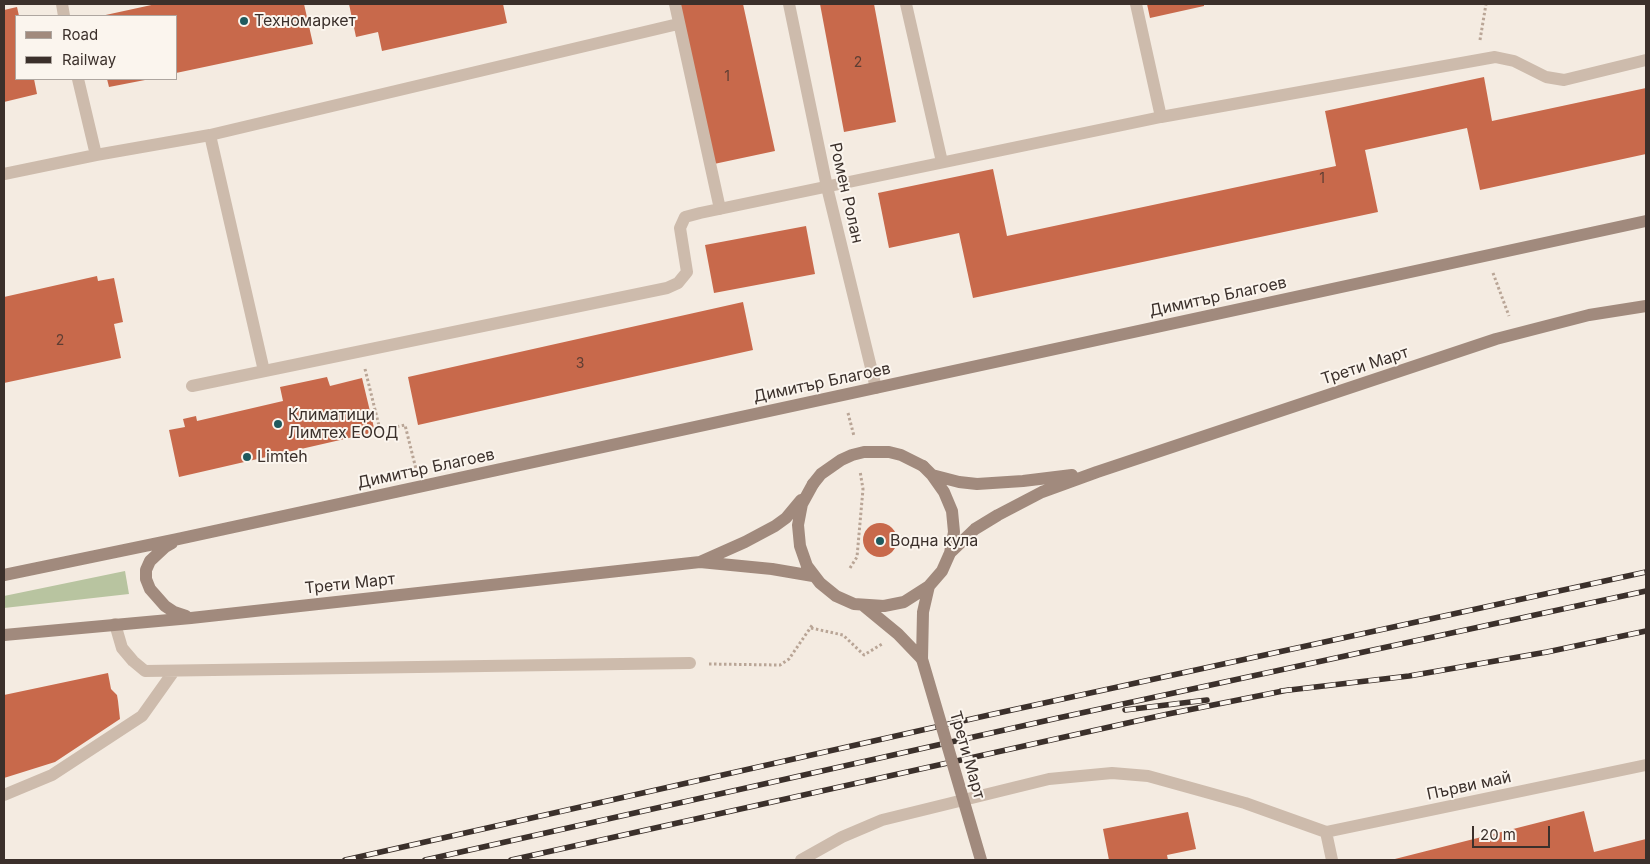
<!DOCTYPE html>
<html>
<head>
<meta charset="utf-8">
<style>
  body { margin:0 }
  #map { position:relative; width:1650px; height:864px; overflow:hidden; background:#f4ebe1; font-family:Inter,sans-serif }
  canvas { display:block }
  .frame { position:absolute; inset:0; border:5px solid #3b302b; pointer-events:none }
  .legend { position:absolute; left:15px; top:15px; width:162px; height:65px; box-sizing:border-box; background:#fbf5ee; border:1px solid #aea6a0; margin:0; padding:6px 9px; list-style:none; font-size:15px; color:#3b302b }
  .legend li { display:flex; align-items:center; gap:10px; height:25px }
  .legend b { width:25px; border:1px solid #aea6a0 }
  .scale { position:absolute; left:1472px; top:826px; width:78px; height:22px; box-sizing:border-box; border:2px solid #3b302b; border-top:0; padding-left:6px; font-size:15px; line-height:18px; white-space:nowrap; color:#3b302b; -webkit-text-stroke:4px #fbf5ee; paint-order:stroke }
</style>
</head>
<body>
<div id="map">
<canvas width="1650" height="864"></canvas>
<div class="frame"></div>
<ul class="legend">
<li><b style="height:6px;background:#a18a7d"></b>Road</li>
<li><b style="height:6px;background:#3b302b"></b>Railway</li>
</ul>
<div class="scale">20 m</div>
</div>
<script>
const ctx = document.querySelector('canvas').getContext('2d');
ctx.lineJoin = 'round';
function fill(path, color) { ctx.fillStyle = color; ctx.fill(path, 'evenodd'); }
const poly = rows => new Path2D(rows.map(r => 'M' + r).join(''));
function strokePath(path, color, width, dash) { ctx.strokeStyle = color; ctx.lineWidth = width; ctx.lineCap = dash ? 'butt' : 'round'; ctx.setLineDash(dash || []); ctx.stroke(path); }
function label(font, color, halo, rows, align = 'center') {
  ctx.font = font + ' Inter,sans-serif'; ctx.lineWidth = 4; ctx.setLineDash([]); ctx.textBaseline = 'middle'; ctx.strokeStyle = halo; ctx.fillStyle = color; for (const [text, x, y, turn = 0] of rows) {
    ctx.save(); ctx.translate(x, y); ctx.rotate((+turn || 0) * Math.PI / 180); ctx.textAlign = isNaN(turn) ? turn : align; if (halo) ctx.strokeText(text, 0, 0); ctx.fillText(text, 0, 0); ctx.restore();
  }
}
const green = poly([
  [125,571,129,594,4,608,4,596]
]);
const building = poly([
  [156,4,304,4,313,44,176,73,176,16,101,16],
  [349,4,503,4,507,23,382,51,378,32,356,37],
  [679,4,743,4,775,151,714,164],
  [820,4,874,4,896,122,844,132],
  [1147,4,1204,4,1204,6,1150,18],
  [17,7,19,16,16,16,16,79,34,79,37,94,4,102,4,10],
  [1484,77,1492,121,1646,88,1646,154,1480,190,1467,128,1365,150,1378,212,973,298,959,233,889,248,878,193,993,169,1007,236,1336,166,1325,111],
  [107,79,145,79,145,80,109,87],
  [806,226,815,274,714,293,705,245],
  [97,276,98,281,114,278,123,322,114,324,121,358,4,383,4,297],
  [743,302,753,350,418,425,408,377],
  [327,377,330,386,362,378,375,432,179,477,169,430,185,427,183,419,196,416,197,421,283,401,280,387],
  '863 540a17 17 0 1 1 34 0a17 17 0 1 1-34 0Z',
  [108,673,111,689,117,695,118,701,120,719,55,762,4,778,4,695],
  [1584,811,1594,852,1646,839,1646,860,1391,860],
  [1188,812,1196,849,1167,855,1168,860,1109,860,1103,829]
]);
const path = poly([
  [1480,40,1486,4],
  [1493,273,1509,316],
  [365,369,380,430,405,425,416,469],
  [848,413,854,436],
  [850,568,857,557,863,489,860,471],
  [811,628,843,635,864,655,882,644],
  [709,664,780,665,789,659,813,624]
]);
const lane = poly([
  [62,4,64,16],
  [675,4,720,209],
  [906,4,942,162],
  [1136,4,1161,117],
  [78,79,96,155],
  [210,135,264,371],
  [4,174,96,155,210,135,678,24],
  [192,386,667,288,678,283,687,272,680,228,685,217,700,213,1161,117,1495,57,1514,61,1546,77,1564,80,1646,60],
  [115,624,122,648,133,661,145,671,690,663],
  [4,795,52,775,142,716,174,671]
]);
const street = poly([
  [789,4,827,187,876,388],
  [1326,832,1646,765],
  [1326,832,1332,860],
  [801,860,842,837,882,820,1049,779,1112,773,1148,776,1202,791,1245,803,1326,832]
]);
const secondary = poly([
  [932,475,959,482,977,484,1023,481,1072,475],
  [813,484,802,504,798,525,800,546,807,566,820,583,836,596,854,604,884,606,904,602,929,586,942,571,950,553,954,532,952,511,944,492,932,475,923,466],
  [172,543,165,547,150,561,146,570,146,579,150,589,165,606,174,612,186,616],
  [950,553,975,529,998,515,1042,492,1097,472,1496,339,1589,315,1646,306],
  [700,562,745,542,775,526,786,518,801,500],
  [4,575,178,539,1646,221],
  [864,606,898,634,922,659],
  [4,635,191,618,700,562,772,569,813,576],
  [922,659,923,612,929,586]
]);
const rail = poly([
  [1281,691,1409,676,1547,652,1646,631],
  [1125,710,1207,700],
  [345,860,989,715,1646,572],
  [425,860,1058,718,1646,591],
  [511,860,1168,714,1288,690]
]);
const secondaryBridge = poly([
  [813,484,821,474,841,460,852,455,864,452,889,452,901,455,923,466],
  [922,659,981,860]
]);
const markers = [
  [244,21,5,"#1f5a5e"],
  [278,424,5,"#1f5a5e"],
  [247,457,5,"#1f5a5e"],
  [880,541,5,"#1f5a5e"]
];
const numberNames = [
  ["2",858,63],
  ["1",727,77],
  ["1",1322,179],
  ["2",60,341],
  ["3",580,364]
];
const poiNames = [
  ["Техномаркет",254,21],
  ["Климатици",288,415],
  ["Лимтех ЕООД",288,433],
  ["Limteh",257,457],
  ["Водна кула",890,541]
];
const streetNames = [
  ["Ромен Ролан",846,193,77],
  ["Димитър Благоев",1218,297,-12],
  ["Трети Март",1365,366,-18],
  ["Димитър Благоев",822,383,-12],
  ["Димитър Благоев",426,469,-12],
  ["Трети Март",350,584,-6],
  ["Трети Март",967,755,74],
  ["Първи май",1469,786,-12]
];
fill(green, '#b8c4a0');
fill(building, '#c8694b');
strokePath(path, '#b9a596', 3, [2.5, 2.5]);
strokePath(lane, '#cdbbac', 12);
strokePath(street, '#cdbbac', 12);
strokePath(secondary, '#a18a7d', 12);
strokePath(rail, '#3b302b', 5.5);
strokePath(rail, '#fbf5ee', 4, [11]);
strokePath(secondaryBridge, '#a18a7d', 12);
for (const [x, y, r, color] of markers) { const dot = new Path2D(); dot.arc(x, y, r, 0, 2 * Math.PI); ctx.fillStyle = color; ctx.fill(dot); strokePath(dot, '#fbf5ee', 2); }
label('14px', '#5e3e33', null, numberNames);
label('16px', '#3b302b', '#fbf5ee', poiNames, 'left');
label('16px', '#3b302b', '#fbf5ee', streetNames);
</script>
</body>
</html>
